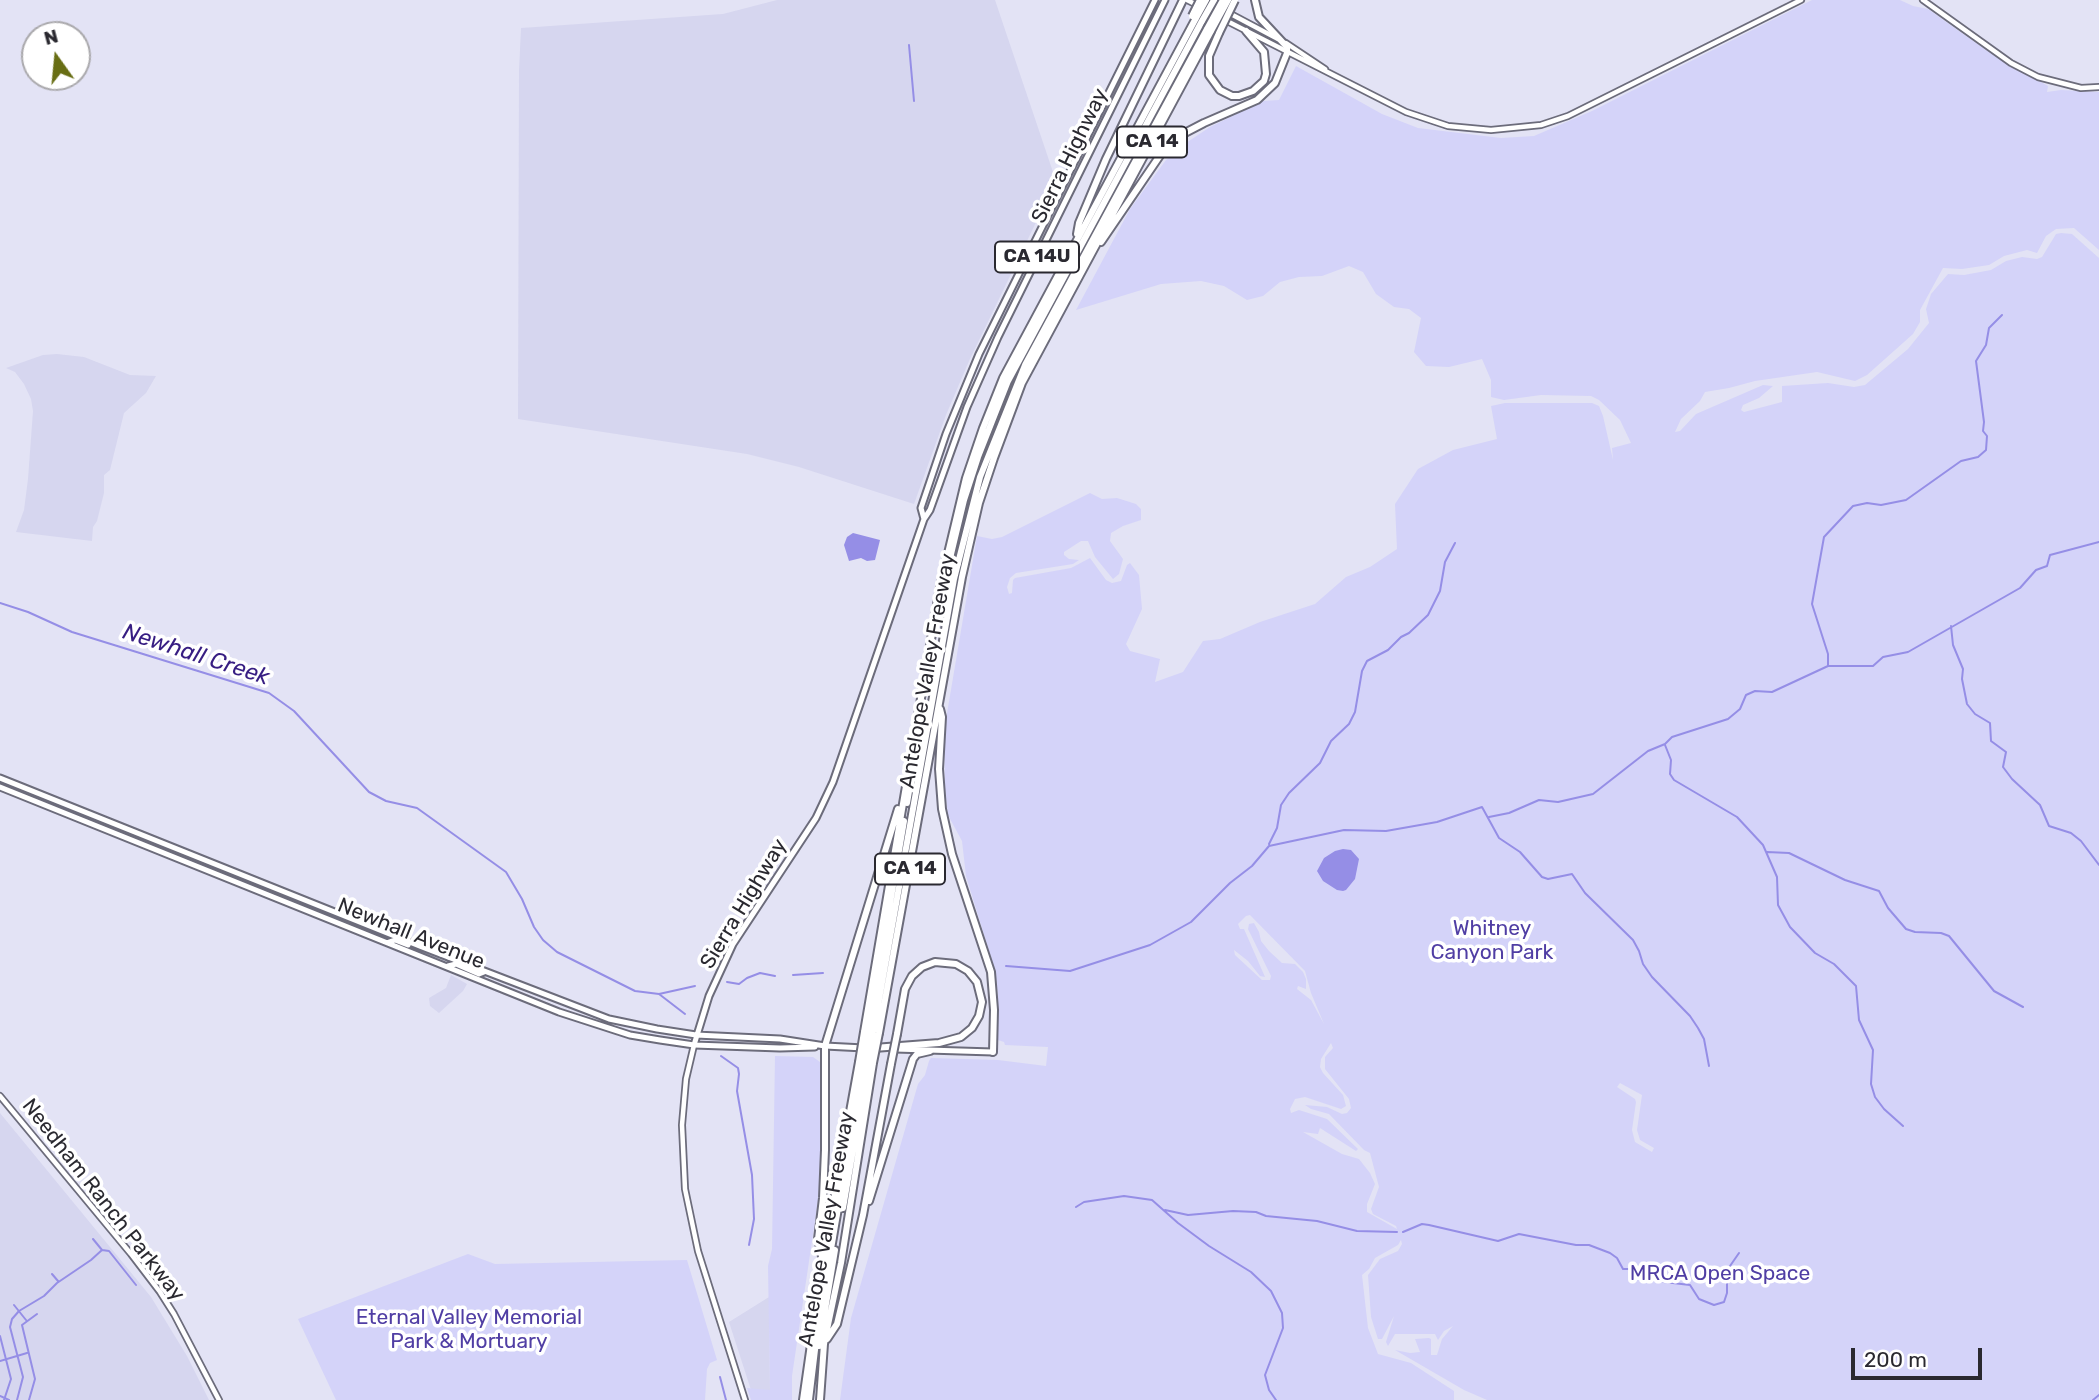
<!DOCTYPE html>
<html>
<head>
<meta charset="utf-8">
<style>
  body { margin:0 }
  #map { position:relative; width:2099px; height:1400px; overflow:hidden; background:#e3e3f5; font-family:Rubik,sans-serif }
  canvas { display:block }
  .north { position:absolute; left:21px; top:21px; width:70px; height:70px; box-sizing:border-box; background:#fff; border:2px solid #aaa9ac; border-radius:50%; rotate:345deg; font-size:19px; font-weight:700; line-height:28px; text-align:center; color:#2a2930 }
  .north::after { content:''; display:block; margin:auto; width:24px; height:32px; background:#686e14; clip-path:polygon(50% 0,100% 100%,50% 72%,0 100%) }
  .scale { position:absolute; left:1851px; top:1348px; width:131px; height:32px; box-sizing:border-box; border:4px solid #2a2930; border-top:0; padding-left:9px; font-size:21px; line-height:24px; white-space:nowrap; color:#2a2930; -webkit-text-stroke:5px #fff; paint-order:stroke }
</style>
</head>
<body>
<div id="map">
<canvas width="2099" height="1400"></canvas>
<div class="north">N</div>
<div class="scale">200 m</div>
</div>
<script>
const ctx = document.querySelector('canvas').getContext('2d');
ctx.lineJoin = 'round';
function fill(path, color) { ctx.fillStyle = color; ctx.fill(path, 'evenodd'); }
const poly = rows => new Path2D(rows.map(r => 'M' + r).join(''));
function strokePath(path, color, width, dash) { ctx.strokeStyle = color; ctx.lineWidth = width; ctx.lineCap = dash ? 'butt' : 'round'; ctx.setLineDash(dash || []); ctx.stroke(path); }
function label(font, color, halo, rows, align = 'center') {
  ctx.font = font + ' Rubik,sans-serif'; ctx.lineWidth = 7; ctx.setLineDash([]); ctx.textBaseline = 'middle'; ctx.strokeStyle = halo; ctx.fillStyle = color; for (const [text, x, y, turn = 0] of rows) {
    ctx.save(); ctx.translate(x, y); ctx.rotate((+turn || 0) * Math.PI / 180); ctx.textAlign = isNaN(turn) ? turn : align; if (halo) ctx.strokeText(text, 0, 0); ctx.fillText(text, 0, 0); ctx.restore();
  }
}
const built = poly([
  [777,0,995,0,1056,181,969,361,946,415,914,504,799,467,747,454,518,419,519,71,521,28,723,14],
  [57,354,84,357,130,375,156,376,146,393,124,413,110,470,104,475,104,493,97,521,93,527,92,541,16,532,24,510,28,479,33,411,31,399,24,384,15,372,6,368,43,355],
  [451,975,467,984,463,991,439,1013,430,1006,429,998,446,988],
  [0,1113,151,1297,187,1356,209,1400,0,1400],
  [769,1297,770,1390,751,1390,729,1322]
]);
const green = poly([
  [1812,0,1900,0,1913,6,1928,9,1986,50,2048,86,2047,92,2061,90,2099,92,2099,250,2074,228,2056,229,2046,236,2037,253,2027,250,2004,256,1989,265,1962,269,1943,268,1920,310,1920,322,1913,334,1867,375,1855,381,1817,372,1755,381,1729,388,1705,392,1700,401,1681,419,1675,432,1680,431,1696,414,1763,385,1773,386,1759,398,1743,405,1741,410,1744,412,1782,402,1782,386,1828,383,1854,387,1865,385,1908,349,1929,323,1926,309,1931,294,1948,274,1964,275,1991,270,2006,261,2022,257,2037,259,2042,257,2056,234,2061,233,2072,234,2099,258,2099,1400,1487,1400,1464,1390,1395,1350,1410,1353,1420,1352,1415,1339,1429,1338,1431,1339,1431,1355,1437,1355,1442,1339,1453,1326,1444,1331,1438,1340,1435,1334,1395,1334,1388,1346,1386,1342,1394,1316,1382,1339,1378,1339,1371,1317,1368,1275,1380,1259,1398,1251,1402,1244,1401,1240,1398,1245,1375,1258,1369,1269,1362,1275,1368,1328,1378,1354,1411,1363,1454,1391,1454,1400,840,1400,851,1318,918,1084,925,1075,929,1061,931,1058,998,1060,1046,1066,1048,1047,1005,1045,1004,1042,998,1040,998,995,995,971,966,876,962,841,948,815,945,789,944,731,977,536,992,539,1002,537,1090,493,1102,499,1117,498,1136,504,1141,509,1141,520,1123,526,1111,533,1110,541,1123,559,1119,574,1113,579,1095,557,1088,541,1081,541,1064,552,1064,555,1069,559,1079,560,1073,564,1016,573,1010,578,1007,587,1009,594,1012,593,1013,580,1015,578,1071,568,1090,558,1106,580,1112,583,1121,581,1127,565,1130,563,1139,575,1142,609,1126,644,1130,651,1160,659,1155,682,1183,672,1203,641,1220,639,1260,622,1315,604,1346,577,1370,567,1397,549,1395,504,1418,469,1453,450,1497,439,1491,406,1505,403,1592,403,1599,406,1603,416,1613,460,1612,448,1631,443,1620,420,1599,400,1591,396,1541,395,1504,400,1491,397,1491,380,1482,359,1449,367,1426,366,1414,352,1421,318,1409,309,1394,307,1376,294,1363,272,1349,266,1322,276,1299,277,1280,282,1263,296,1247,300,1224,286,1201,281,1161,284,1076,310,1130,209,1166,160,1186,143,1210,127,1263,101,1279,100,1296,66,1382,114,1418,128,1501,138,1534,136,1592,111],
  [1250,915,1305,971,1311,993,1324,1024,1311,1000,1297,989,1298,986,1306,989,1306,979,1303,972,1295,964,1282,963,1269,951,1261,941,1259,932,1254,923,1249,924,1248,929,1271,976,1270,980,1262,980,1235,955,1234,950,1248,961,1260,976,1265,977,1244,929,1240,929,1238,924,1246,916],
  [1331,1043,1333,1048,1325,1057,1325,1069,1349,1099,1351,1108,1347,1113,1342,1114,1327,1107,1305,1105,1311,1109,1329,1114,1364,1150,1370,1153,1379,1187,1371,1209,1373,1214,1396,1226,1397,1229,1367,1212,1367,1204,1375,1184,1370,1173,1359,1159,1342,1154,1303,1132,1318,1134,1320,1128,1356,1151,1358,1149,1327,1119,1299,1110,1291,1113,1290,1109,1295,1099,1305,1097,1341,1109,1346,1106,1343,1095,1323,1073,1320,1067,1321,1059],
  [1620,1083,1642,1095,1637,1130,1640,1140,1654,1148,1652,1152,1635,1142,1632,1130,1636,1102,1635,1099,1617,1087],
  [775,1056,813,1057,820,1062,820,1187,792,1376,792,1400,751,1400,747,1388,770,1390,768,1266,772,1249],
  [468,1254,495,1264,687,1260,717,1360,710,1363,707,1369,705,1400,336,1400,298,1319]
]);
const water = poly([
  [853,533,880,540,875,560,867,561,861,558,849,561,844,545,847,537],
  [1343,849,1351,850,1359,859,1355,879,1346,890,1343,891,1337,890,1323,881,1317,871,1324,858,1335,851]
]);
const stream = poly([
  [909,45,914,101],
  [0,603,28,612,72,632,269,693,294,711,369,792,386,801,417,808,506,872,522,899,534,927,543,940,557,952,635,991,659,994,685,1014],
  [1951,626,1953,645,1963,669,1962,679,1967,704,1975,714,1990,723,1991,741,2006,752,2003,767,2012,779,2040,805,2049,826,2071,833,2081,841,2099,865],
  [1828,665,1828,654,1812,604,1824,537,1853,506,1867,503,1881,505,1906,500,1961,461,1978,457,1986,450,1987,436,1983,431,1984,422,1976,361,1986,345,1989,328,2002,315],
  [1665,745,1671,760,1670,774,1674,780,1737,817,1763,845,1777,877,1778,905,1790,927,1815,953,1834,964,1856,986,1859,1020,1873,1050,1871,1084,1875,1097,1884,1109,1903,1126],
  [1489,817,1509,813,1539,800,1558,802,1593,794,1648,751,1665,744,1672,737,1728,719,1740,709,1746,695,1755,691,1772,692,1828,666,1873,666,1883,657,1908,652,2020,588,2036,570,2047,566,2050,555,2099,542],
  [1269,844,1277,828,1281,805,1289,793,1320,763,1331,741,1349,724,1355,712,1362,671,1367,661,1388,650,1401,637,1409,633,1428,615,1440,591,1445,562,1455,543],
  [1767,852,1789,853,1845,880,1879,891,1888,908,1906,929,1915,932,1941,933,1949,936,1994,991,2023,1007],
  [1006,966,1070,971,1150,945,1191,922,1230,883,1252,866,1269,846,1344,830,1386,831,1437,822,1482,807,1499,838,1520,852,1542,877,1548,879,1572,874,1585,893,1633,940,1639,951,1643,964,1652,977,1690,1016,1698,1028,1704,1039,1709,1066],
  [793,975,823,973],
  [727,982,739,984,747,978,760,973,775,976],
  [659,994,695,986],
  [721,1056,738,1068,739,1074,737,1091,752,1175,754,1219,749,1245],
  [1076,1207,1084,1202,1124,1196,1152,1200,1178,1223,1209,1246,1251,1272,1271,1291,1282,1313,1283,1328,1265,1375,1269,1390,1276,1400],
  [1165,1210,1188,1215,1233,1211,1256,1212,1266,1216,1317,1221,1357,1231,1397,1232],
  [1403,1232,1422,1224,1429,1225,1498,1241,1519,1234,1576,1245,1589,1245,1610,1253,1617,1258,1623,1269,1629,1269,1644,1277,1652,1277,1664,1282,1690,1285,1699,1299,1714,1305,1724,1302,1727,1293,1727,1274,1730,1266,1739,1253],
  [93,1239,102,1250,109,1251,136,1285],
  [52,1274,58,1281],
  [14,1305,26,1320],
  [0,1336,11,1379,4,1400],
  [0,1361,27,1353],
  [720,1377,726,1400],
  [0,1396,9,1400],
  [17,1400,23,1377,10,1327,12,1319,19,1311,44,1296,57,1283,91,1260,102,1250],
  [29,1400,35,1379,22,1325,37,1314],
  [2093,1400,2099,1395]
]);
const secondary = poly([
  [1187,0,1199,6],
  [1923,0,2011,63,2038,77,2081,88,2099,87],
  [1227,12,1278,39],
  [1225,20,1406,112,1448,126,1491,130,1541,125,1568,116,1801,0],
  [1286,43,1325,69],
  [694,1045,686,1079,682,1125,685,1189,698,1251,745,1400],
  [0,1096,131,1254,160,1292,174,1314,219,1400]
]);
const primary = poly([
  [924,519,921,508,946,434,979,354,1155,0],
  [0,778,422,947,609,1019,657,1029,696,1035,780,1039,825,1046,864,1048],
  [0,787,559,1012,630,1035,660,1040,694,1045,780,1048,815,1047],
  [389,942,395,940,408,945],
  [448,966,456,964,479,974,484,972],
  [694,1045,709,996,733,944,816,818,833,782,924,519,930,510,967,407,998,337,1165,0],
  [895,1049,993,1052]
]);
const highway = poly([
  [1219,33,1209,56,1209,75,1220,90,1232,96,1239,96,1253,91,1264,81,1266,74,1264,52,1246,31],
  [1077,234,1079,223,1106,159,1183,0],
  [1101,242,1161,154,1179,136,1204,123,1257,100,1275,83,1287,53,1287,47,1259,17,1255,0],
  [946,575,964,500,978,457,1008,381,1202,21],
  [940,709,942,717,939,769,942,809,952,854,991,972,994,1010,993,1052],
  [907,803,921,721],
  [864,1032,940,587,966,478,983,428,1003,378,1196,18],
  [868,1033,904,821],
  [873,1033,954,579,980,477,1025,365,1207,29],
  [879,1033,962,577,979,503,994,458,1022,383,1211,31],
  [874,1048,939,1043,961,1037,972,1028,979,1016,982,1002,977,982,968,971,956,964,935,962,922,967,912,976,905,989,897,1034],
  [869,1201,913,1059,917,1054,930,1051],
  [843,1208,868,1063],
  [823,1261,818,1239,823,1198,825,1150,825,1046,898,809],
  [827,1339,837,1324,863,1215,891,1064],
  [819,1346,835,1250],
  [803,1400,823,1261,859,1062],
  [809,1400,818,1325,863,1062],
  [820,1400,824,1344,841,1263,873,1063]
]);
const highwayBridge = poly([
  [1192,16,1200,0],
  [1196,18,1206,0],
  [1202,21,1214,0],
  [1207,29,1223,0],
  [1211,31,1228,0],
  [1219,33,1235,0],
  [859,1062,864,1032],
  [863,1062,868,1033],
  [868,1063,873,1033],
  [873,1063,879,1033],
  [891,1064,897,1034]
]);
const shields = [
  [1152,142,70],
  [1037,257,84],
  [910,869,70]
];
const shieldNames = [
  ["CA 14",1152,142],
  ["CA 14U",1037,257],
  ["CA 14",910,869]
];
const streetNames = [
  ["Sierra Highway",1070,156,-64],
  ["Antelope Valley Freeway",928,671,-80],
  ["Sierra Highway",744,904,-59],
  ["Newhall Avenue",411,934,22],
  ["Needham Ranch Parkway",103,1200,52],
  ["Antelope Valley Freeway",827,1229,-80]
];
const parkNames = [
  ["Whitney",1492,929],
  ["Canyon Park",1492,953],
  ["MRCA Open Space",1720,1274],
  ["Eternal Valley Memorial",469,1318],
  ["Park & Mortuary",469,1342]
];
const waterNames = [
  ["Newhall Creek",196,655,18]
];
fill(built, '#d6d6ef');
fill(green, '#d4d3f9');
fill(water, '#958ee6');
strokePath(stream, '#958ee6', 2);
strokePath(secondary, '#6c6c7b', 8);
strokePath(primary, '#6c6c7b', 9);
strokePath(highway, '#6c6c7b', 10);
strokePath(secondary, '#fff', 4.5);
strokePath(primary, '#fff', 5);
strokePath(highway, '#fff', 6);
strokePath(highwayBridge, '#6c6c7b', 10, []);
strokePath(highwayBridge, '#fff', 6);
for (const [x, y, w] of shields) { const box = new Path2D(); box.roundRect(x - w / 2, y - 15.5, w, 31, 5); ctx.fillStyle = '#fff'; ctx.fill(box); strokePath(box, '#2a2930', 2); }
label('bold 19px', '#2a2930', null, shieldNames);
label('21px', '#2a2930', '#fff', streetNames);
label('21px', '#503ea4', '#fff', parkNames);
label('italic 23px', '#371d82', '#fff', waterNames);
</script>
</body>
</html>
